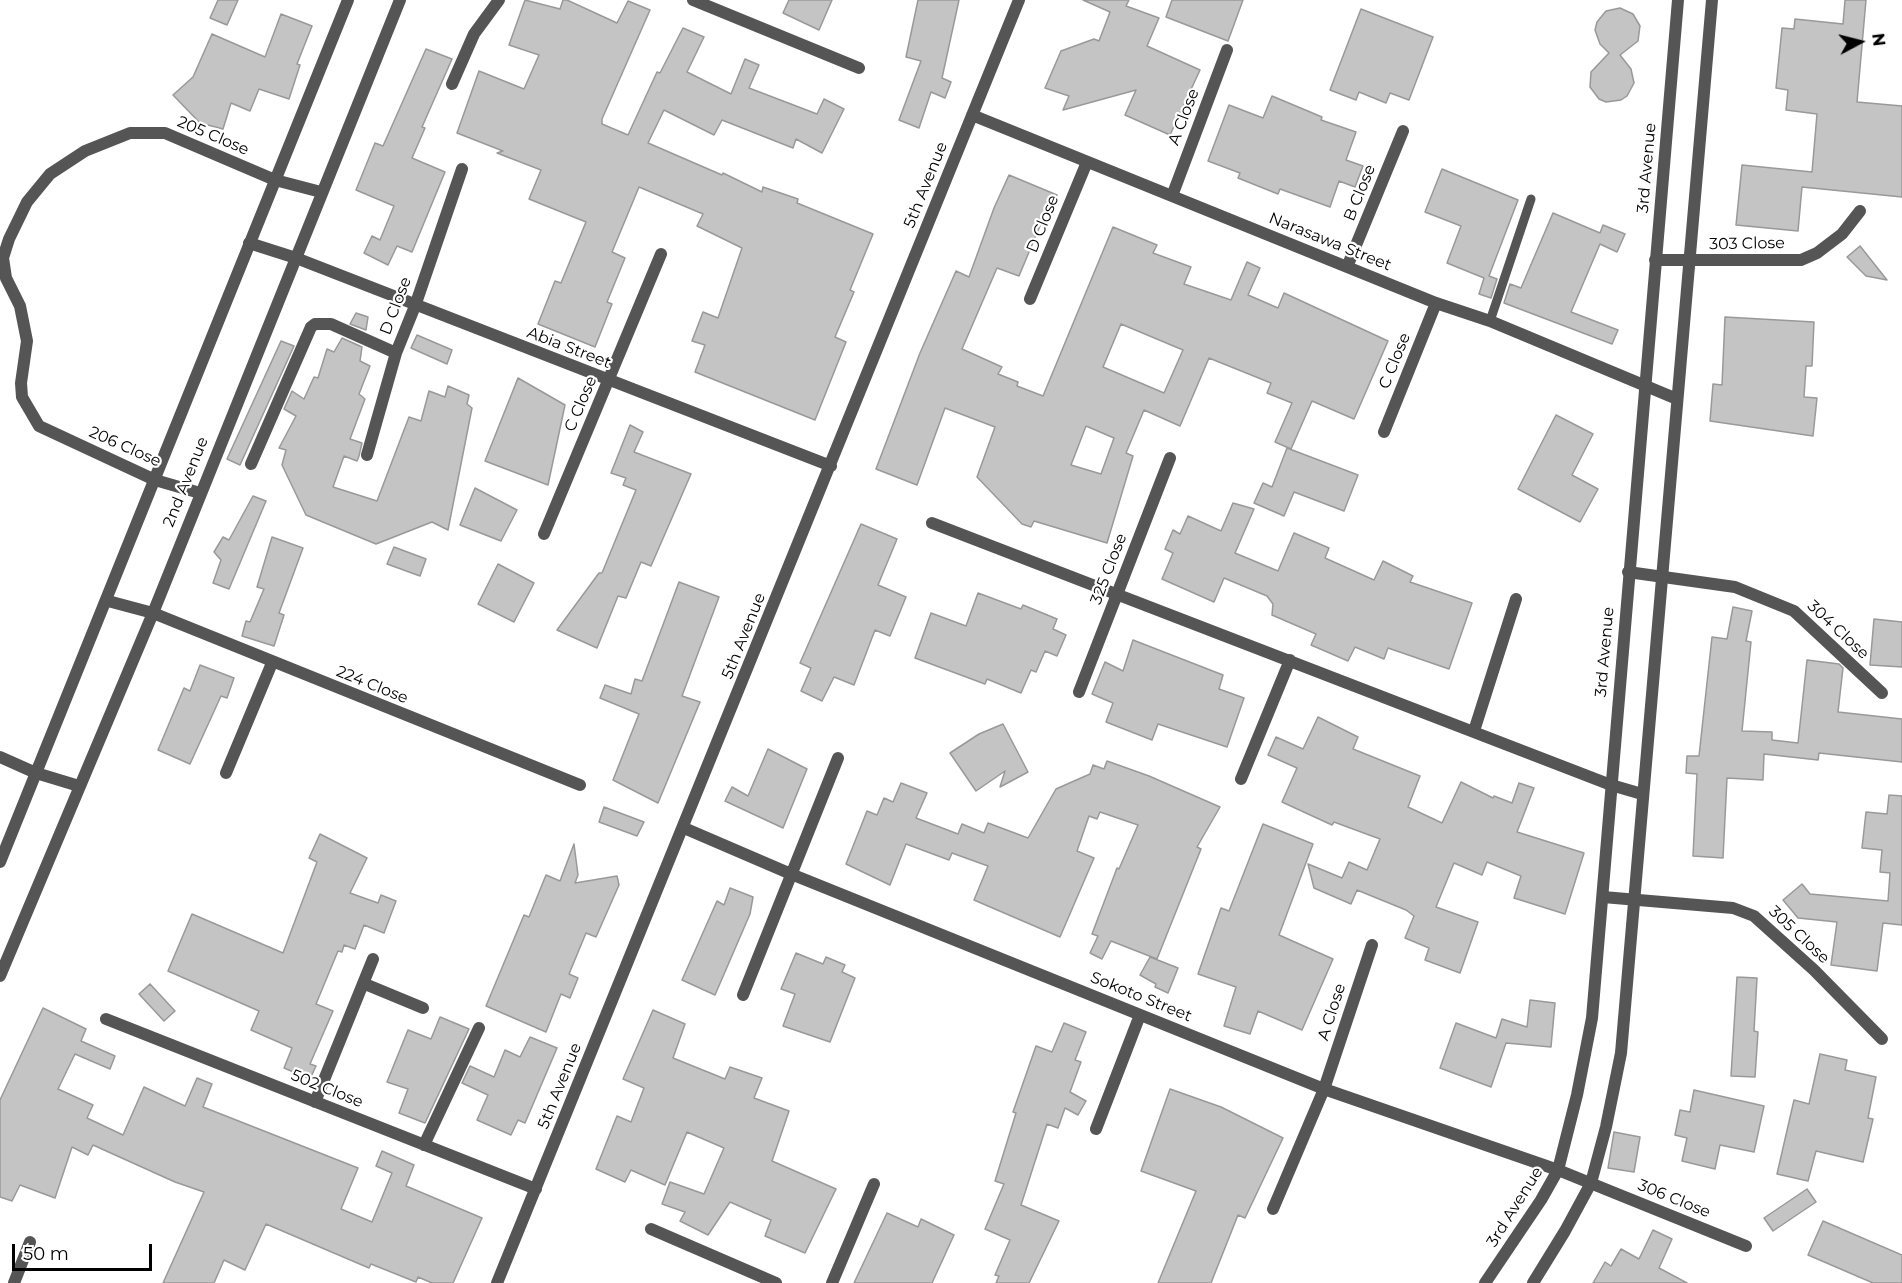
<!DOCTYPE html>
<html>
<head>
<meta charset="utf-8">
<style>
  body { margin:0 }
  #map { position:relative; width:1902px; height:1283px; overflow:hidden; background:#fff; font-family:Montserrat,sans-serif }
  canvas { display:block }
  .north { position:absolute; left:1830px; top:12px; width:60px; height:60px; -webkit-text-stroke:4px #fff; paint-order:stroke; rotate:83deg; font-size:16px; font-weight:700; line-height:24px; text-align:center; color:#000 }
  .north::after { content:''; display:block; margin:auto; width:21px; height:27px; background:#000; clip-path:polygon(50% 0,100% 100%,50% 72%,0 100%) }
  .scale { position:absolute; left:12px; top:1244px; width:140px; height:27px; box-sizing:border-box; border:3px solid #000; border-top:0; padding-left:8px; font-size:18px; line-height:21px; white-space:nowrap; color:#000; -webkit-text-stroke:4px #fff; paint-order:stroke }
</style>
</head>
<body>
<div id="map">
<canvas width="1902" height="1283"></canvas>
<div class="north">N</div>
<div class="scale">50 m</div>
</div>
<script>
const ctx = document.querySelector('canvas').getContext('2d');
ctx.lineJoin = 'round';
function fill(path, color) { ctx.fillStyle = color; ctx.fill(path, 'evenodd'); }
const poly = rows => new Path2D(rows.map(r => 'M' + r).join(''));
function strokePath(path, color, width, dash) { ctx.strokeStyle = color; ctx.lineWidth = width; ctx.lineCap = dash ? 'butt' : 'round'; ctx.setLineDash(dash || []); ctx.stroke(path); }
function label(font, color, halo, rows, align = 'center') {
  ctx.font = font + ' Montserrat,sans-serif'; ctx.lineWidth = 4.5; ctx.setLineDash([]); ctx.textBaseline = 'middle'; ctx.strokeStyle = halo; ctx.fillStyle = color; for (const [text, x, y, turn = 0] of rows) {
    ctx.save(); ctx.translate(x, y); ctx.rotate((+turn || 0) * Math.PI / 180); ctx.textAlign = isNaN(turn) ? turn : align; if (halo) ctx.strokeText(text, 0, 0); ctx.fillText(text, 0, 0); ctx.restore();
  }
}
const building = poly([
  [218,0,238,0,227,25,210,18,218,0],
  [525,0,560,9,563,0,567,0,617,23,628,1,650,10,602,119,602,124,628,135,657,72,660,73,683,28,704,37,687,72,731,94,745,59,759,65,749,88,817,114,824,99,844,109,822,153,796,139,793,148,722,120,714,135,664,110,648,143,722,175,723,173,762,192,763,187,798,199,797,203,873,234,850,290,854,292,835,337,846,342,815,420,695,372,705,345,692,341,703,312,718,318,742,248,697,226,703,214,639,187,612,252,625,258,607,302,612,304,595,347,538,324,555,281,561,283,586,222,529,199,541,170,497,153,503,151,457,133,479,71,524,89,539,55,509,45,525,0],
  [789,0,832,0,819,30,783,13,789,0],
  [918,0,959,0,942,78,951,82,945,98,931,92,919,128,899,120,921,61,906,57,918,0],
  [1083,0,1129,0,1126,6,1159,18,1147,46,1200,70,1170,135,1125,115,1136,90,1063,110,1069,96,1045,88,1061,51,1094,39,1099,41,1110,12,1083,0],
  [1172,0,1243,0,1228,41,1166,17,1172,0],
  [1845,0,1866,0,1857,102,1902,106,1902,197,1802,187,1798,231,1736,225,1742,165,1812,172,1817,114,1786,110,1788,90,1776,88,1782,28,1794,29,1795,19,1843,24,1845,0],
  [1620,8,1633,14,1640,26,1638,41,1620,55,1631,69,1634,83,1627,96,1621,100,1606,102,1599,99,1590,87,1591,72,1609,53,1600,44,1595,30,1597,22,1606,11,1620,8],
  [1361,9,1433,37,1409,100,1390,93,1386,103,1359,92,1356,100,1330,90,1361,9],
  [281,14,312,26,297,64,300,65,289,99,259,89,250,111,231,103,223,129,200,123,173,95,193,77,212,34,265,57,281,14],
  [426,49,452,59,422,127,425,128,412,158,445,172,412,252,397,246,388,265,364,253,372,236,380,240,394,206,356,190,375,143,383,146,426,49],
  [1272,96,1322,117,1321,120,1356,132,1346,160,1363,166,1355,187,1339,181,1330,207,1280,189,1278,194,1238,178,1240,173,1208,161,1229,105,1263,118,1272,96],
  [1442,169,1518,200,1489,276,1497,279,1491,298,1479,294,1484,278,1447,263,1461,226,1425,212,1442,169],
  [1009,175,1057,195,1049,215,1045,214,1019,276,997,268,962,349,1002,367,998,374,1018,382,1017,386,1043,396,1113,227,1157,245,1153,253,1191,267,1184,284,1231,300,1247,262,1260,268,1248,295,1278,308,1284,293,1388,341,1354,419,1312,401,1291,449,1275,442,1292,403,1267,393,1271,383,1209,358,1180,426,1144,410,1126,453,1133,456,1107,543,1034,521,1031,527,1022,524,977,477,995,427,945,408,917,485,876,469,920,353,956,271,969,277,994,208,1009,175],
  [1121,324,1183,350,1164,393,1103,367,1121,324],
  [1086,426,1114,438,1101,474,1071,465,1086,426],
  [1553,213,1600,233,1603,225,1625,234,1617,252,1600,244,1571,312,1618,330,1612,344,1504,303,1510,284,1521,288,1553,213],
  [1860,246,1887,280,1866,276,1847,257,1860,246],
  [356,313,368,317,366,330,350,324,356,313],
  [1725,317,1814,322,1812,366,1806,366,1804,397,1817,398,1813,436,1710,421,1713,384,1722,385,1725,317],
  [417,335,452,350,447,364,411,348,417,335],
  [342,338,362,347,360,361,370,366,359,394,365,399,350,439,362,443,359,456,357,461,344,456,333,487,377,501,409,417,421,421,429,391,445,397,448,386,469,395,467,404,472,408,448,530,432,522,376,544,306,515,282,465,286,450,279,448,296,416,284,409,292,391,304,399,314,377,318,378,327,349,334,352,342,338],
  [281,341,294,346,240,465,227,459,281,341],
  [518,378,565,405,548,485,485,461,518,378],
  [1556,415,1593,434,1572,475,1598,489,1580,522,1518,489,1556,415],
  [630,425,643,432,634,452,691,474,651,566,641,562,626,598,618,596,597,648,557,630,599,573,602,573,636,490,623,485,626,478,611,473,630,425],
  [1287,448,1358,475,1344,511,1294,492,1284,516,1254,503,1263,483,1272,487,1287,448],
  [475,488,517,510,501,541,460,525,475,488],
  [253,496,266,501,229,589,213,583,221,560,214,552,223,537,229,540,253,496],
  [1233,503,1254,509,1235,553,1278,571,1294,533,1329,548,1325,558,1374,580,1383,561,1413,576,1410,582,1472,603,1449,669,1388,648,1384,659,1355,647,1348,661,1311,645,1316,634,1272,615,1273,604,1267,596,1224,578,1214,602,1162,579,1173,553,1165,549,1173,530,1180,534,1188,516,1221,531,1233,503],
  [861,524,897,539,878,585,906,597,890,636,875,630,854,685,834,677,822,701,801,691,811,668,800,663,861,524],
  [272,537,303,548,279,613,284,615,274,646,242,636,246,621,250,622,264,589,257,587,272,537],
  [394,547,426,559,420,576,387,564,394,547],
  [498,564,534,583,514,622,478,604,498,564],
  [679,582,719,597,682,696,700,702,658,803,613,780,639,714,600,698,605,685,631,694,635,679,642,681,679,582],
  [978,593,1021,609,1023,605,1057,619,1053,629,1066,635,1057,656,1045,651,1036,672,1031,670,1021,693,987,679,985,684,915,658,931,613,966,626,978,593],
  [1733,607,1752,611,1746,641,1751,642,1742,731,1772,732,1772,740,1798,743,1807,660,1839,664,1843,668,1838,712,1902,719,1902,762,1819,753,1818,760,1764,754,1763,780,1727,778,1723,858,1693,856,1697,774,1686,773,1687,756,1699,756,1712,637,1727,639,1733,607],
  [1874,619,1902,622,1902,667,1870,665,1874,619],
  [1133,640,1223,675,1219,689,1244,698,1227,747,1158,724,1152,740,1106,722,1113,703,1092,694,1105,662,1123,671,1133,640],
  [200,665,234,678,227,698,221,696,190,764,158,750,184,688,190,691,200,665],
  [1318,717,1358,737,1353,749,1420,776,1408,807,1442,823,1461,782,1493,798,1494,796,1512,803,1519,783,1534,788,1517,832,1584,853,1565,914,1514,898,1521,876,1487,862,1482,875,1454,863,1436,907,1478,922,1460,973,1425,960,1429,948,1405,938,1414,916,1406,910,1357,890,1351,904,1314,888,1308,864,1342,878,1349,862,1367,870,1380,839,1334,822,1332,825,1282,802,1297,768,1268,755,1276,737,1303,749,1318,717],
  [1003,724,1028,772,1000,787,1005,771,976,791,950,753,979,734,1003,724],
  [768,749,807,769,783,828,725,801,732,787,748,796,768,749],
  [1107,761,1149,776,1220,807,1197,847,1201,849,1157,959,1111,941,1102,959,1090,953,1098,936,1092,934,1117,868,1119,869,1138,825,1100,812,1097,819,1089,816,1077,851,1094,858,1060,937,974,900,988,866,952,853,949,860,906,844,890,885,846,864,867,811,877,815,884,798,893,802,901,783,927,793,916,818,958,834,962,824,984,833,988,823,1028,838,1056,789,1090,774,1093,765,1104,769,1107,761],
  [1889,795,1902,796,1902,925,1883,923,1877,971,1831,965,1837,922,1798,918,1783,900,1802,884,1810,894,1888,901,1890,873,1880,872,1882,850,1862,848,1866,812,1887,814,1889,795],
  [604,807,644,822,637,836,599,822,604,807],
  [1263,824,1313,844,1279,935,1333,959,1302,1030,1258,1011,1250,1034,1224,1026,1236,987,1198,974,1221,908,1229,911,1263,824],
  [320,834,367,858,350,893,378,903,381,895,396,901,384,933,364,925,355,949,344,945,342,952,338,951,316,1004,333,1011,310,1064,316,1066,310,1079,284,1068,292,1048,251,1030,259,1011,168,971,192,914,283,953,317,862,309,858,320,834],
  [574,844,578,875,575,883,617,876,619,885,596,937,586,933,569,974,578,978,570,998,561,994,546,1032,486,1006,524,915,529,917,546,875,560,881,574,844],
  [730,888,753,897,750,914,715,995,682,980,717,901,724,905,730,888],
  [796,953,823,964,826,957,845,965,842,972,855,978,830,1042,783,1026,795,994,781,989,796,953],
  [1150,957,1178,968,1168,993,1155,987,1156,984,1140,975,1150,957],
  [1737,977,1757,978,1754,1031,1758,1032,1755,1077,1731,1076,1737,977],
  [150,984,175,1011,164,1021,139,994,150,984],
  [1530,1000,1555,1003,1551,1047,1506,1043,1491,1087,1440,1068,1456,1023,1496,1038,1502,1019,1527,1027,1530,1000],
  [43,1008,86,1029,81,1041,115,1056,110,1069,75,1054,58,1089,93,1105,87,1118,123,1135,144,1087,185,1106,197,1078,212,1084,203,1107,358,1168,341,1209,372,1222,392,1173,376,1166,382,1151,414,1165,406,1186,482,1218,453,1283,432,1283,418,1277,416,1282,371,1264,369,1268,266,1224,245,1270,224,1260,214,1283,163,1283,204,1192,175,1182,93,1145,88,1155,72,1147,55,1198,20,1185,12,1201,0,1197,0,1100,43,1008],
  [653,1010,685,1024,673,1058,725,1079,730,1067,762,1078,754,1098,789,1111,772,1161,836,1189,805,1253,765,1236,771,1220,730,1202,708,1235,680,1221,685,1212,662,1204,670,1182,704,1194,724,1148,687,1132,665,1185,631,1170,625,1182,596,1169,617,1116,631,1122,644,1088,623,1079,653,1010],
  [440,1017,469,1029,425,1123,399,1113,408,1089,387,1082,408,1030,431,1039,440,1017],
  [1064,1023,1086,1032,1075,1060,1081,1062,1070,1092,1086,1101,1078,1115,1065,1108,1058,1128,1047,1124,1021,1205,1059,1221,1029,1283,996,1283,999,1276,995,1275,1010,1240,985,1229,1004,1184,995,1181,1016,1113,1013,1112,1036,1046,1052,1052,1064,1023],
  [530,1037,557,1048,525,1123,518,1120,511,1135,477,1120,488,1095,462,1083,470,1066,494,1077,505,1050,520,1057,530,1037],
  [1820,1054,1847,1060,1845,1070,1876,1077,1868,1118,1873,1119,1863,1162,1816,1151,1808,1181,1777,1174,1794,1100,1809,1104,1820,1054],
  [1170,1089,1221,1107,1283,1138,1245,1218,1238,1215,1211,1283,1158,1283,1196,1191,1141,1171,1170,1089],
  [1694,1090,1764,1106,1754,1152,1720,1145,1715,1169,1682,1161,1687,1138,1675,1135,1680,1110,1690,1112,1694,1090],
  [1614,1132,1640,1137,1634,1172,1608,1168,1614,1132],
  [1807,1189,1816,1202,1773,1231,1764,1218,1807,1189],
  [887,1213,918,1227,921,1219,954,1235,932,1283,854,1283,887,1213],
  [1823,1221,1902,1255,1902,1283,1873,1283,1808,1255,1823,1221],
  [1653,1230,1672,1239,1659,1268,1687,1283,1593,1283,1605,1262,1611,1266,1621,1249,1639,1259,1653,1230]
]);
const service = poly([
  [1490,321,1531,199]
]);
const minor = poly([
  [693,0,859,68],
  [452,84,474,34,499,0],
  [972,115,1436,303,1490,321,1677,399],
  [1172,196,1227,50],
  [249,243,296,258,831,466],
  [1655,260,1801,260,1817,253,1842,234,1860,211],
  [1347,267,1403,131],
  [1030,299,1087,162],
  [1384,432,1436,303],
  [367,455,396,353,415,306,462,169],
  [251,464,311,327,315,324,331,324,396,353],
  [200,493,155,480,39,426,22,397,21,383,27,341,20,306,6,278,3,258,9,239,27,202,50,174,85,151,130,133,165,133,275,180,321,192],
  [932,523,1611,785,1642,794],
  [544,534,661,254],
  [1628,572,1735,587,1794,611,1882,693],
  [108,601,153,613,580,785],
  [1079,692,1170,458],
  [1474,731,1516,599],
  [0,757,36,773,79,786],
  [226,773,272,663],
  [1241,779,1290,660],
  [684,828,791,874,1324,1089,1558,1170,1746,1246],
  [1603,897,1733,908,1754,916,1814,970,1882,1039],
  [365,984,423,1008],
  [743,995,838,758],
  [106,1019,536,1189],
  [315,1102,373,959],
  [1096,1129,1140,1015],
  [424,1145,479,1028],
  [1273,1209,1324,1089,1372,945],
  [651,1229,776,1283],
  [14,1283,30,1242],
  [497,1283,1019,0],
  [832,1283,874,1184]
]);
const tertiary = poly([
  [0,862,348,0],
  [0,976,153,613,400,0],
  [1485,1283,1541,1200,1558,1170,1577,1095,1592,1018,1678,0],
  [1533,1283,1565,1231,1591,1183,1606,1127,1621,1053,1712,0]
]);
const streetNames = [
  ["A Close",1184,117,-69],
  ["205 Close",213,136,23],
  ["3rd Avenue",1647,168,-85],
  ["5th Avenue",926,185,-68],
  ["B Close",1360,193,-68],
  ["D Close",1043,224,-68],
  ["Narasawa Street",1330,242,22],
  ["303 Close",1747,244,-1],
  ["D Close",396,306,-69],
  ["Abia Street",569,348,21],
  ["C Close",1395,361,-68],
  ["C Close",581,404,-67],
  ["206 Close",125,447,24],
  ["2nd Avenue",186,482,-68],
  ["325 Close",1109,569,-69],
  ["304 Close",1838,630,43],
  ["5th Avenue",744,636,-68],
  ["3rd Avenue",1605,652,-85],
  ["224 Close",372,685,22],
  ["305 Close",1799,935,43],
  ["Sokoto Street",1141,997,22],
  ["A Close",1332,1012,-72],
  ["5th Avenue",560,1086,-68],
  ["502 Close",327,1089,22],
  ["306 Close",1674,1199,22],
  ["3rd Avenue",1515,1207,-58]
];
fill(building, '#c4c4c4');
strokePath(building, '#999', 1.5);
strokePath(service, '#555', 9);
strokePath(minor, '#555', 12);
strokePath(tertiary, '#555', 12);
label('16px', '#000', '#fff', streetNames);
</script>
</body>
</html>
